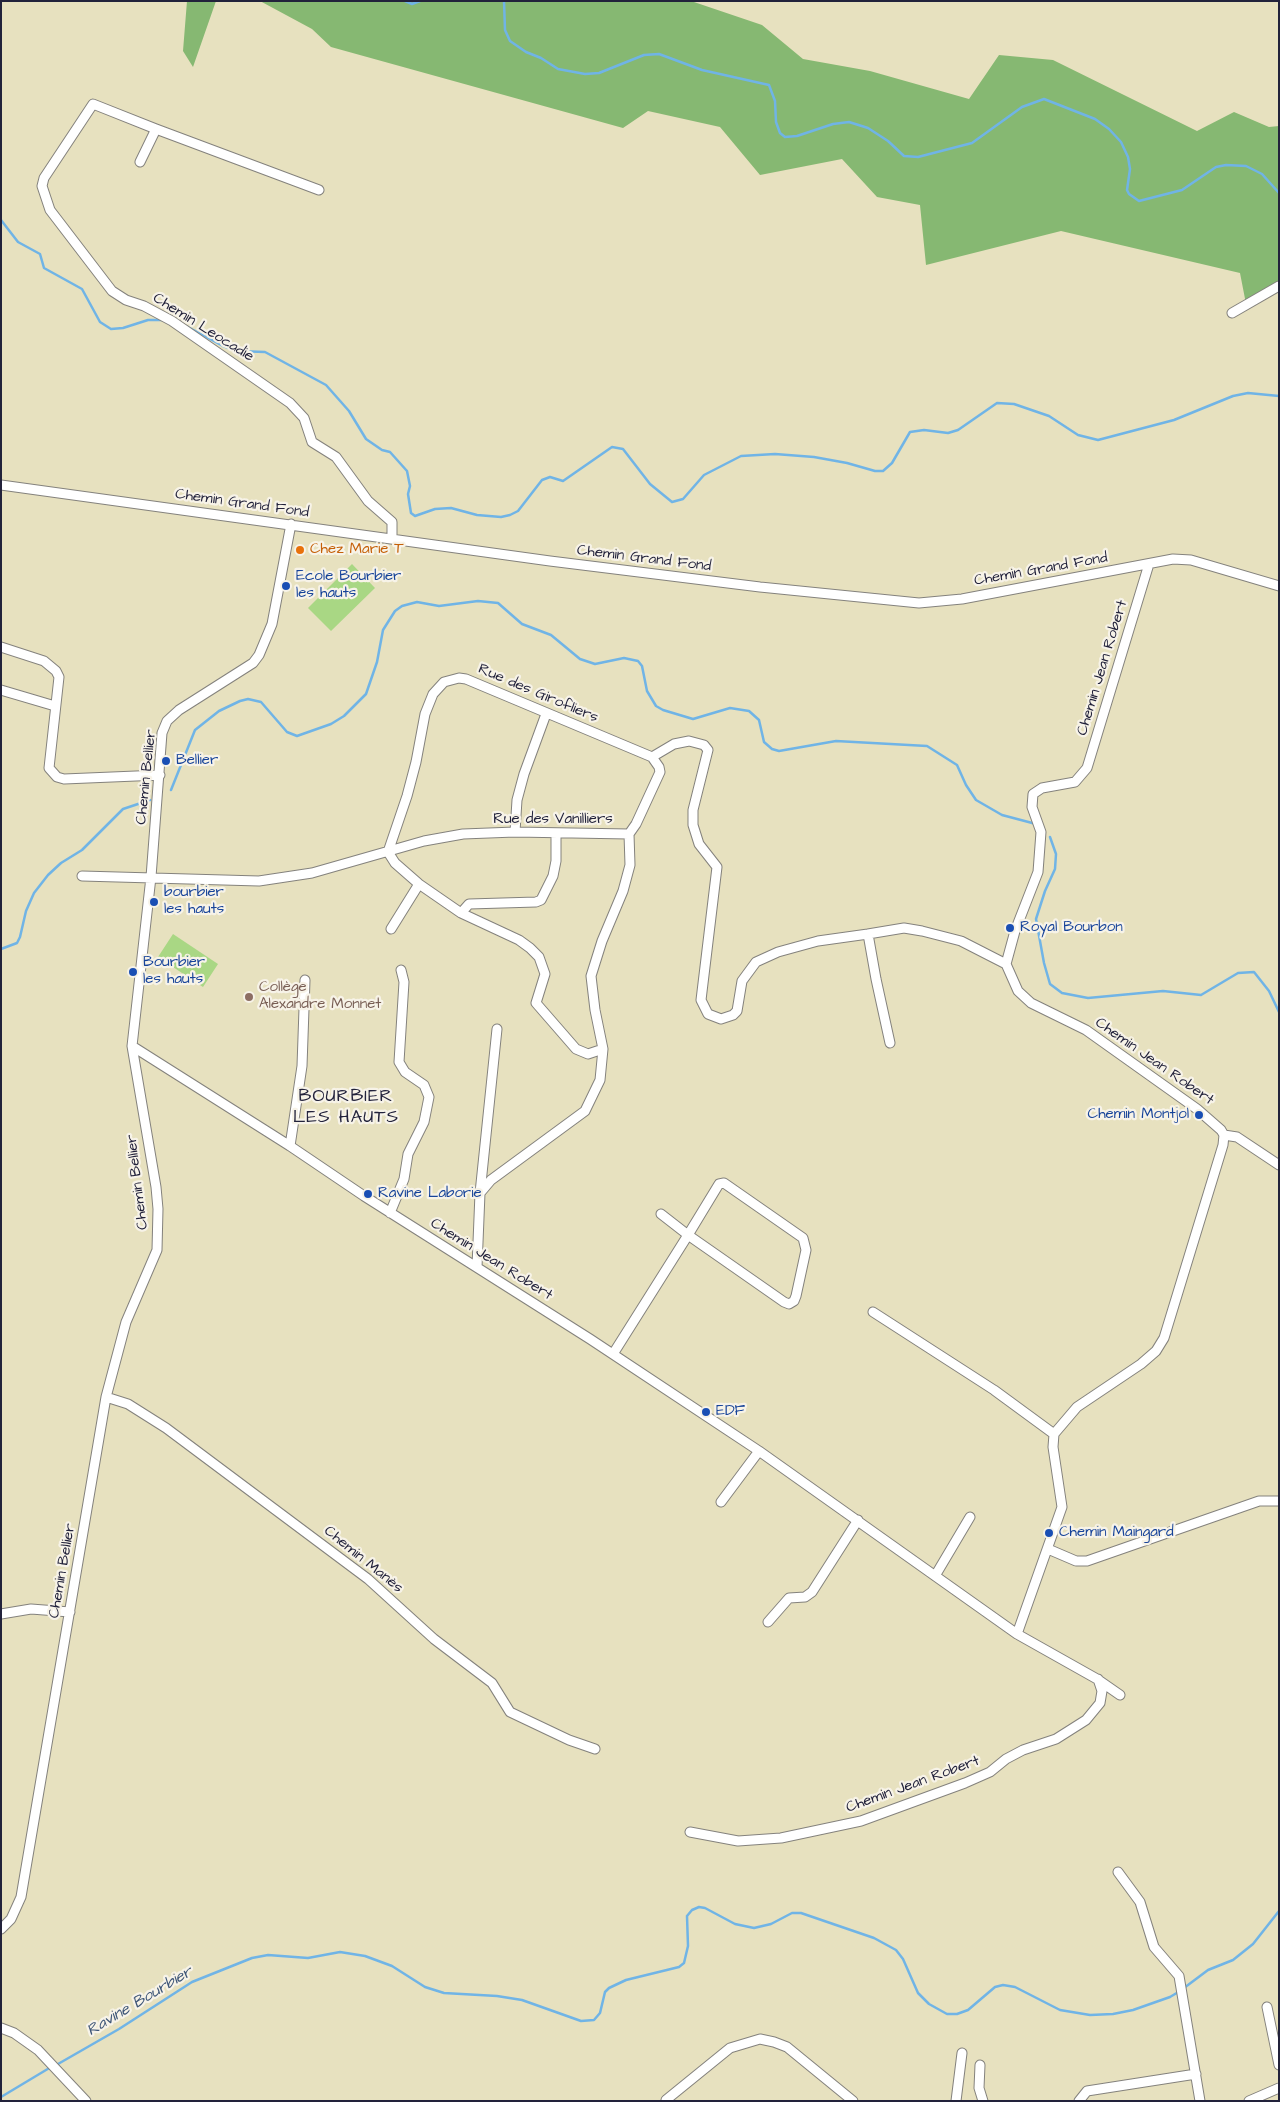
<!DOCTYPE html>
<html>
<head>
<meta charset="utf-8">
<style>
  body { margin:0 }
  #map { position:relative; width:1280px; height:2102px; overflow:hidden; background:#e7e1bf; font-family:"Architects Daughter",sans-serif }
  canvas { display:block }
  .frame { position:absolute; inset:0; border:2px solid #22223b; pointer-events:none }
</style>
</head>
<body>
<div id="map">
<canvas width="1280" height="2102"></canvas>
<div class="frame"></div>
</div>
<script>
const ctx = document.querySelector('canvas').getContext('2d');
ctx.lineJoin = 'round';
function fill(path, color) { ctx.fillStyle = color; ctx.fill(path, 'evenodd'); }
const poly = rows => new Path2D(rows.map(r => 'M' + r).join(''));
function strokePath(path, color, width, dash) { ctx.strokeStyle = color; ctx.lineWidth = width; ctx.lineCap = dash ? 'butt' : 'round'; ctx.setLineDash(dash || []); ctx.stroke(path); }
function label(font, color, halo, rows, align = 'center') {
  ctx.font = font + ' "Architects Daughter",sans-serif'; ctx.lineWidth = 4.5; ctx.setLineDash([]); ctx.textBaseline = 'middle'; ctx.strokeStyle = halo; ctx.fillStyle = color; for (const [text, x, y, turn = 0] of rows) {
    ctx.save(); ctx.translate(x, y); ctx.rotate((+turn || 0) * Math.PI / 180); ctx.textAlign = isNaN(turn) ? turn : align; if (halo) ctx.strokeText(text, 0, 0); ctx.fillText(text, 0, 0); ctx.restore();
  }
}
const green = poly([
  [352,564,375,588,331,631,308,608],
  [173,934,218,964,203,987,158,957]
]);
const forest = poly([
  [187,1,216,1,193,67,183,51],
  [260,1,691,1,762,25,803,59,870,71,969,99,999,55,1053,60,1197,131,1234,112,1269,127,1279,126,1279,291,1247,309,1240,273,1061,231,926,265,920,205,877,197,842,159,760,175,720,127,648,111,623,128,331,47,312,29]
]);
const stream = poly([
  [405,1,412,4,420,1],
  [504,1,505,30,510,41,526,52,541,58,558,69,585,74,599,73,644,55,659,54,702,70,769,85,775,101,776,122,780,133,785,137,797,136,833,124,849,122,868,128,888,141,904,156,918,157,972,143,1022,107,1044,99,1095,119,1109,129,1121,142,1128,157,1130,169,1127,190,1129,194,1139,201,1182,190,1216,167,1226,165,1246,166,1262,174,1279,193],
  [1,220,18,242,40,254,44,268,82,289,100,322,111,329,123,328,148,320,164,320],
  [186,326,223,346,237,351,265,352,326,385,349,411,366,439,382,450,390,452,407,471,410,486,408,494,411,513,415,516,435,509,451,508,477,515,501,517,510,515,518,511,542,480,550,477,563,481,612,447,623,449,650,484,672,502,683,499,704,475,741,456,775,454,814,457,847,463,875,471,883,471,892,463,910,432,924,430,948,433,958,430,997,403,1014,404,1049,416,1078,435,1098,440,1174,420,1233,396,1248,393,1279,396],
  [171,790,195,730,219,711,240,701,248,699,261,702,287,732,297,736,331,724,344,716,366,694,377,662,383,630,395,611,402,606,417,602,439,606,478,601,498,603,522,624,551,635,580,659,595,664,624,658,638,661,642,666,647,691,656,706,663,710,693,719,730,708,749,711,759,720,764,742,772,749,779,751,836,741,927,746,957,765,966,785,976,800,1002,815,1036,824],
  [1050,837,1056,854,1055,869,1045,891,1036,919,1044,963,1050,984,1062,993,1088,998,1163,991,1201,995,1238,973,1254,972,1269,991,1279,1012],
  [1,949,17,943,20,937,26,911,34,893,48,875,61,863,82,850,123,809,150,800],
  [1184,1988,1208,1970,1233,1960,1253,1944,1279,1911],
  [58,2064,119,2029,192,1982,252,1958,268,1955,308,1958,340,1952,365,1956,392,1966,425,1987,444,1993,497,1996,522,2000,581,2021,594,2020,600,2013,605,1992,609,1988,626,1980,679,1967,684,1963,688,1946,687,1916,692,1910,699,1907,705,1908,735,1924,754,1928,771,1924,792,1913,801,1913,874,1938,896,1950,903,1959,918,1993,929,2004,947,2014,957,2014,968,2010,995,1987,1003,1985,1015,1987,1060,2010,1090,2015,1113,2014,1133,2010,1170,1997,1180,1991],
  [1,2097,51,2067]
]);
const minor = poly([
  [140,162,156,129],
  [319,190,156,129,93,104,44,178,42,186,50,210,112,291,126,300,144,306,172,321,290,403,304,418,312,442,336,457,368,501,392,522,392,539],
  [1232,313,1279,286],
  [1,485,550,561,760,587,919,603,962,599,1173,559,1191,560,1279,586],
  [1,647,44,661,56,671,59,677,49,768,57,777,64,779,160,775],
  [1,690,55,706],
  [652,757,674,744,689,741,704,745,708,750,693,810,693,825,699,844,717,867,701,1000,708,1014,721,1019,733,1015,737,1011,742,981,756,962,778,952,818,941,868,934],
  [515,832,517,800,524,774,546,714],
  [82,876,259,881,312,873,424,841,463,834,515,832,629,834],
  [461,913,469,904,536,902,541,900,553,876,556,861,556,833],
  [391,929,419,884],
  [890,1043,876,979,868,934,904,928,922,931,961,941,1006,964],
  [132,1046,290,1146,364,1196,590,1339,759,1451,1017,1634,1097,1679,1120,1695],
  [603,1049,588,1054,576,1049,536,1003,545,974,539,957,530,948,519,940,461,913,419,884,395,863,388,852,407,796,416,762,425,714,433,694,444,682,459,678,466,679,652,757,659,767,660,772,636,824,629,834],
  [1224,1135,1237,1137,1279,1165],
  [290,1146,302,1066,305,980],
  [480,1193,491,1180,585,1111,600,1080,603,1049,595,1010,591,976,602,941,623,891,630,865,629,834],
  [390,1213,404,1179,408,1154,424,1122,429,1097,424,1085,405,1072,399,1062,404,982,401,970],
  [477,1267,480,1193,497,1029],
  [873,1312,994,1390,1054,1434],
  [613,1354,688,1235,719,1184,724,1183,803,1238,806,1250,796,1296,794,1301,789,1304,784,1302,688,1235,661,1214],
  [106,1397,128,1404,166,1428,368,1579,434,1639,492,1683,510,1712,569,1740,595,1749],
  [721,1502,759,1451],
  [1048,1549,1076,1561,1087,1561,1259,1501,1279,1501],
  [935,1576,970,1517],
  [1,1614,31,1609,70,1612],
  [768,1622,789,1598,805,1597,812,1592,858,1520],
  [1017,1634,1062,1507,1053,1447,1054,1434,1077,1407,1141,1364,1156,1351,1164,1338,1223,1145,1224,1135,1221,1130,1197,1109,1086,1030,1031,1003,1018,991,1006,964,1015,931,1038,872,1041,832,1032,807,1033,794,1042,788,1075,782,1087,768,1149,564],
  [690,1832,738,1841,781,1838,861,1821,965,1783,990,1772,1006,1759,1023,1750,1056,1739,1086,1720,1100,1703,1102,1691,1098,1679],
  [1118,1872,1140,1902,1154,1947,1179,1976,1200,2101],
  [1,1929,11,1919,21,1897,106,1397,126,1322,157,1250,158,1209,156,1187,132,1046,151,877,162,733,167,721,179,710,253,663,259,655,272,624,291,524],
  [1267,2007,1279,2065],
  [1,2028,14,2033,38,2050,86,2101],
  [980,2065,979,2088,983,2101],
  [666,2100,730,2048,760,2039,774,2042,787,2047,853,2101],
  [956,2101,962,2053],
  [1079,2101,1087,2091,1196,2074],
  [1249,2101,1279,2088]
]);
const markers = [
  [300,550,5,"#e8710a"],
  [286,586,5,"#1a4fb4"],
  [166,761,5,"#1a4fb4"],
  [154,902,5,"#1a4fb4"],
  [1010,928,5,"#1a4fb4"],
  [133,972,5,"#1a4fb4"],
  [249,997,5,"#8d6e63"],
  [1199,1115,5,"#1a4fb4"],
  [368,1194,5,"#1a4fb4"],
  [706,1412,5,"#1a4fb4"],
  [1049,1533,5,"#1a4fb4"]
];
const streetNames = [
  ["Chemin Leocadie",203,328,32],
  ["Chemin Grand Fond",242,504,8],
  ["Chemin Grand Fond",644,559,7],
  ["Chemin Grand Fond",1041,570,-10],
  ["Chemin Jean Robert",1103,668,-73],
  ["Rue des Girofliers",538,694,23],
  ["Chemin Bellier",147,777,-84],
  ["Rue des Vanilliers",553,820],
  ["Chemin Jean Robert",1154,1062,35],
  ["Chemin Bellier",138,1182,-97],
  ["Chemin Jean Robert",491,1260,32],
  ["Chemin Manès",363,1560,39],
  ["Chemin Bellier",63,1571,-80],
  ["Chemin Jean Robert",913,1785,-20]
];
const foodNames = [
  ["Chez Marie T",310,550]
];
const transitNames = [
  ["Ecole Bourbier",296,577],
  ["les hauts",296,594],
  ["Bellier",176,761],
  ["bourbier",164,893],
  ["les hauts",164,910],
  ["Royal Bourbon",1020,928],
  ["Bourbier",143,963],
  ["les hauts",143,980],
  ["Chemin Montjol",1189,1115,"right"],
  ["Ravine Laborie",378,1194],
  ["EDF",716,1412],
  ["Chemin Maingard",1059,1533]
];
const educationNames = [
  ["Collège",259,988],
  ["Alexandre Monnet",259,1005]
];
const waterNames = [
  ["Ravine Bourbier",140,2002,-31]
];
const quarterNames = [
  ["BOURBIER",346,1097],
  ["LES HAUTS",346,1118]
];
fill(green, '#a9d784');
fill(forest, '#86b872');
strokePath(stream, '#70b4e6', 2.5);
strokePath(minor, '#84827d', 11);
strokePath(minor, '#fff', 9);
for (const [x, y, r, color] of markers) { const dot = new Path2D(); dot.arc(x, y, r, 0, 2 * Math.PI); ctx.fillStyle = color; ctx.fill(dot); strokePath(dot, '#f7f3e8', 2); }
label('15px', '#22223b', '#f7f3e8', streetNames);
label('15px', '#c56008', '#f7f3e8', foodNames, 'left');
label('15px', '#164399', '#f7f3e8', transitNames, 'left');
label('15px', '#785e54', '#f7f3e8', educationNames, 'left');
label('italic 16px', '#3d5577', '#f7f3e8', waterNames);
ctx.letterSpacing = '1px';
label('18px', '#22223b', '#f7f3e8', quarterNames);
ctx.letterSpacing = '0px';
</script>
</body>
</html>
